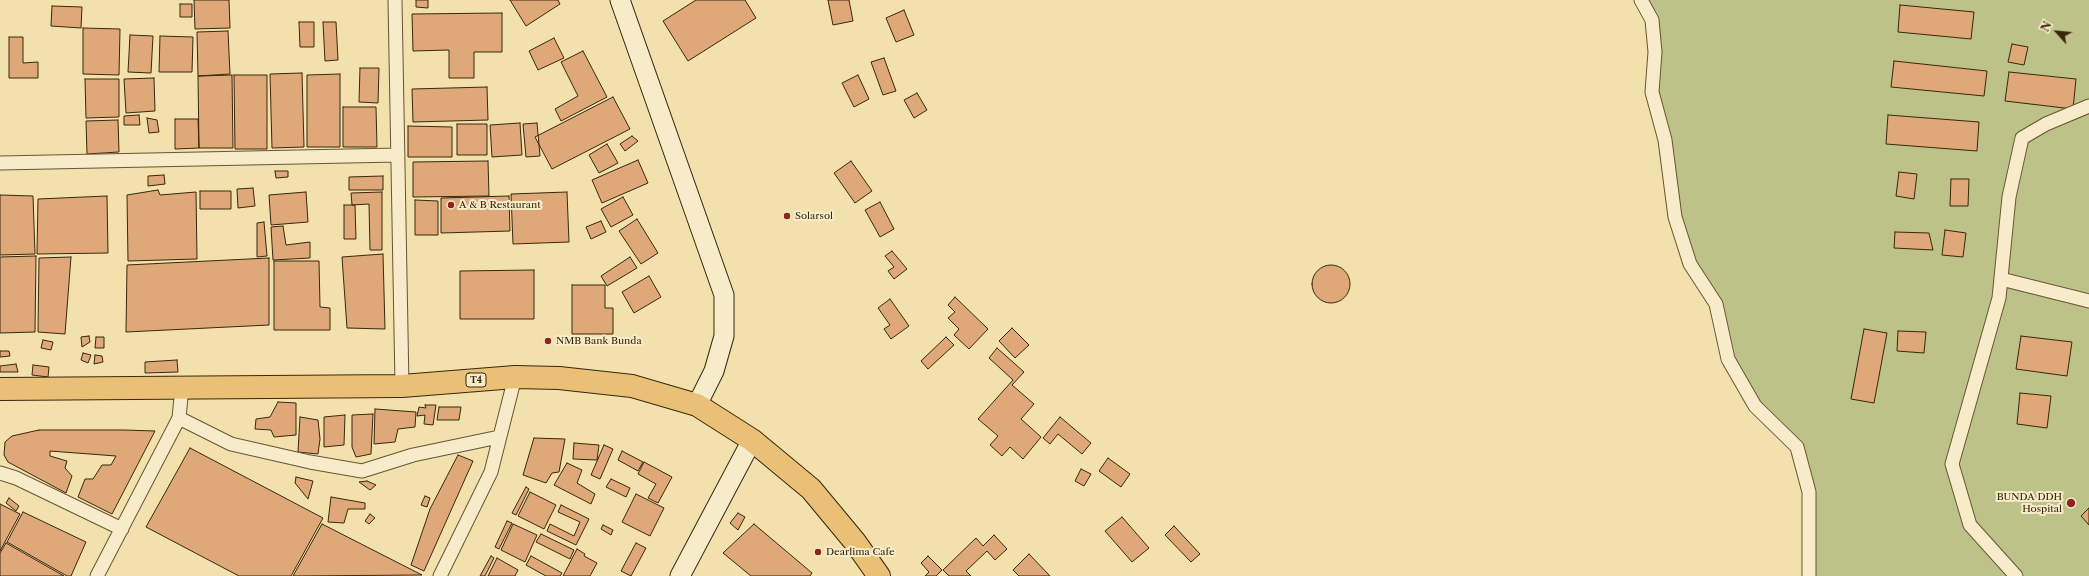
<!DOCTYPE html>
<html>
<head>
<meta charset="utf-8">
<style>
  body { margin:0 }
  #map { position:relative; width:2089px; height:576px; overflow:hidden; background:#f2e0ad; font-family:"Libre Caslon Text",serif }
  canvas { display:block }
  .north { position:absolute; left:2037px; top:12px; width:40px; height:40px; -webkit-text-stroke:3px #f7ebca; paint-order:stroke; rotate:297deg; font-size:11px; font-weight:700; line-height:16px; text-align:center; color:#39270c }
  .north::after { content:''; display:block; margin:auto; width:14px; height:18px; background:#39270c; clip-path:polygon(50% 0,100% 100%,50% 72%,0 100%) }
</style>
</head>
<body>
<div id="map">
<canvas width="2089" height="576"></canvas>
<div class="north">N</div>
</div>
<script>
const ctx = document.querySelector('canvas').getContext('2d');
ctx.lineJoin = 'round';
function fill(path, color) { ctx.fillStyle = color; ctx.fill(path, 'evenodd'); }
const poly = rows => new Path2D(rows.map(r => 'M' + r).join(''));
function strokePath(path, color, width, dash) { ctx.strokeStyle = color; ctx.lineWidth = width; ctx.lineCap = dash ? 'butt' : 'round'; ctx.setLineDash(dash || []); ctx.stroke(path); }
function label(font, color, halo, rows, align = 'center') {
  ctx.font = font + ' "Libre Caslon Text",serif'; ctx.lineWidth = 4; ctx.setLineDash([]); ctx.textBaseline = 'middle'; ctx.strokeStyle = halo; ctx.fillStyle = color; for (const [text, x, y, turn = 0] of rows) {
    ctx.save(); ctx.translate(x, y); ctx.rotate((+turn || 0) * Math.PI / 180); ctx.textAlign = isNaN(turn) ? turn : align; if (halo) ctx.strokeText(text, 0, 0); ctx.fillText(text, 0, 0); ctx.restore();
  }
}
const green = poly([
  [1641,0,2089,0,2089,576,1809,576,1809,492,1797,447,1755,406,1728,359,1716,304,1690,264,1652,92,1655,52]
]);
const building = poly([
  [194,0,229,0,230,28,195,29,194,0],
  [416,0,428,0,428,8,416,7,416,0],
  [510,0,558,0,560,4,526,26,510,0],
  [696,0,745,0,756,18,688,61,663,21,696,0],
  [828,0,849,0,853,21,833,25,828,0],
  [180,4,192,4,192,17,180,17,180,4],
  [1900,5,1974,12,1971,39,1898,32,1900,5],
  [52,6,82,7,81,28,51,26,52,6],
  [904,10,914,35,896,42,886,18,904,10],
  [502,13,502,52,474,52,474,78,449,78,449,50,413,51,412,14,502,13],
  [299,22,314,22,314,47,300,47,299,22],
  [323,22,336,22,338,60,325,61,323,22],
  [83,28,120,29,119,75,83,74,83,28],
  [228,31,230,74,198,76,197,32,228,31],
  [130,35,153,36,151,73,128,72,130,35],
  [160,36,193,37,192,72,159,72,160,36],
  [9,37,23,37,23,63,38,62,38,78,9,78,9,37],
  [554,38,564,58,538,70,529,51,554,38],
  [2012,44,2028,47,2024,65,2008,62,2012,44],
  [583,51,607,97,561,121,555,109,578,96,561,62,583,51],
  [884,58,896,91,883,95,871,62,884,58],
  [1894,61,1987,71,1984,96,1891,87,1894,61],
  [360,68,379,68,378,103,359,102,360,68],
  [2009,72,2076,79,2073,109,2005,101,2009,72],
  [302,73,304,147,272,148,270,74,302,73],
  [340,74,340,147,307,147,307,75,340,74],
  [232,75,233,148,199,148,198,76,232,75],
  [234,75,267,75,267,149,235,149,234,75],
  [858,75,869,99,854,107,842,83,858,75],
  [154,78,155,111,126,113,124,79,154,78],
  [85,79,119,79,119,117,86,118,85,79],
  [487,87,488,120,413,122,412,89,487,87],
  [917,93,927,110,914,118,904,100,917,93],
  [613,97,630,129,552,169,535,137,613,97],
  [343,107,376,107,377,147,343,147,343,107],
  [139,115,140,125,124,125,124,116,139,115],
  [1888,115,1979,122,1977,151,1886,144,1888,115],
  [147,118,157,120,159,132,149,133,147,118],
  [175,119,198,119,199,148,175,149,175,119],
  [118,120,119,152,87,154,86,121,118,120],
  [520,123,522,155,492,157,490,125,520,123],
  [537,123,540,156,526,157,523,124,537,123],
  [457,124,487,124,487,155,457,155,457,124],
  [408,126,452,127,452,157,408,157,408,126],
  [632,136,638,141,625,151,620,144,632,136],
  [607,144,618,163,599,173,589,155,607,144],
  [638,160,648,183,602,203,592,180,638,160],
  [488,161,489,196,413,197,413,162,488,161],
  [851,161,872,191,855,203,834,173,851,161],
  [275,171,288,171,288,177,276,178,275,171],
  [1899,172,1917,174,1914,199,1896,196,1899,172],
  [164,175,165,184,148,186,148,176,164,175],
  [383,176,383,190,349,190,349,177,383,176],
  [1951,179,1969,179,1968,206,1950,206,1951,179],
  [253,188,255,206,238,208,237,189,253,188],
  [158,190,160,195,196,192,197,259,128,261,127,195,158,190],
  [200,191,231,191,231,209,200,209,200,191],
  [306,192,308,222,271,225,269,195,306,192],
  [382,192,382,250,370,250,369,204,352,205,351,193,382,192],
  [567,192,569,242,513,244,511,194,567,192],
  [0,195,33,196,35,254,0,255,0,195],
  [107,196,108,253,37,254,38,199,107,196],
  [509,196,510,231,441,233,441,198,509,196],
  [623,197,633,215,611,227,601,209,623,197],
  [415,200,438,201,438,235,415,235,415,200],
  [880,202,894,229,880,237,865,210,880,202],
  [344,205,355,205,356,239,344,239,344,205],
  [637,219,658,253,641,264,619,231,637,219],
  [601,221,606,232,591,239,586,227,601,221],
  [264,222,267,256,257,257,257,223,264,222],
  [283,226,286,245,310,242,310,258,273,260,271,227,283,226],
  [1945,230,1966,233,1963,257,1942,255,1945,230],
  [1895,232,1929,233,1933,250,1894,248,1895,232],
  [892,251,907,269,894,279,888,271,894,267,885,256,892,251],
  [383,254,385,329,347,328,342,257,383,254],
  [36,256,35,332,0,333,0,257,36,256],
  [71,257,65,334,38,332,39,258,71,257],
  [630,257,637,268,607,286,601,276,630,257],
  [269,258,269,325,126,332,127,265,269,258],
  [274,261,319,261,320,307,330,308,330,330,274,330,274,261],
  '1312 284a19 19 0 1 1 38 0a19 19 0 1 1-38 0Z',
  [534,270,534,319,460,319,460,271,534,270],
  [649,276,661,297,634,313,622,292,649,276],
  [572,285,605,285,605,308,613,308,613,334,572,334,572,285],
  [955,297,988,329,969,349,954,335,959,329,948,318,955,312,948,305,955,297],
  [890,299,909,326,891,339,884,329,890,325,878,308,890,299],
  [1012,328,1029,345,1015,358,999,341,1012,328],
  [1864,329,1887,333,1874,403,1851,399,1864,329],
  [1898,331,1926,332,1924,353,1897,351,1898,331],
  [89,336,90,342,82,347,81,337,89,336],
  [2021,336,2072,342,2067,376,2016,369,2021,336],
  [96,337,104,337,104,348,95,348,96,337],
  [946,337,954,345,928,369,921,361,946,337],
  [43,340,53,342,51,350,41,348,43,340],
  [997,348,1024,372,1012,385,1034,404,1021,419,1041,437,1023,459,1010,447,1002,456,990,445,998,436,978,419,1013,380,989,358,997,348],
  [0,351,9,351,10,356,0,357,0,351],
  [83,353,91,355,88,363,81,360,83,353],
  [95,355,102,356,103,362,94,364,95,355],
  [177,360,178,372,145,373,145,362,177,360],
  [16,364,18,372,0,372,0,366,16,364],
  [33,365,49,367,48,377,32,375,33,365],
  [2020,393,2051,396,2047,428,2017,424,2020,393],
  [278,402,296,403,296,435,274,437,271,430,255,429,256,419,270,417,278,402],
  [425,405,436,405,433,425,424,424,425,415,417,416,419,407,426,408,425,405],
  [439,407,461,407,459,420,437,420,439,407],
  [375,409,416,412,415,427,398,429,395,442,374,444,375,409],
  [373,414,371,454,356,457,352,447,352,415,373,414],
  [345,415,344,445,324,447,324,417,345,415],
  [300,417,318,420,320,439,318,454,298,452,300,417],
  [1060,417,1091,443,1082,454,1058,434,1050,444,1043,438,1060,417],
  [39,430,124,430,155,431,112,514,78,497,85,479,93,479,102,465,111,465,116,456,50,451,50,456,67,461,65,468,72,476,66,493,8,462,4,455,5,442,12,436,39,430],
  [534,438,565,439,559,472,552,473,546,483,523,475,534,438],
  [574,443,599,445,597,460,573,459,574,443],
  [604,445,613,449,600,479,591,475,604,445],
  [190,448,323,518,291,576,239,576,146,527,190,448],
  [622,451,643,462,638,471,618,460,622,451],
  [458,455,473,461,424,571,411,565,430,509,458,455],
  [1108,458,1130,474,1121,487,1099,471,1108,458],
  [644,462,672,477,658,503,648,498,656,484,638,474,644,462],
  [567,463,582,470,577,483,595,494,591,504,554,485,567,463],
  [1081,469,1091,474,1084,486,1075,481,1081,469],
  [296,477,313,481,308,499,295,483,296,477],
  [611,479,630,488,626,497,606,487,611,479],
  [367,481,376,485,370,490,359,482,367,481],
  [526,487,529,489,516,515,512,513,526,487],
  [530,492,556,505,544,529,518,516,530,492],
  [636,494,664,508,650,536,622,522,636,494],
  [425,496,430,498,427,507,421,505,425,496],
  [331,497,365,503,365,509,348,509,344,523,328,522,331,497],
  [9,498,19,506,16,511,6,503,9,498],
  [0,504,20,514,0,551,0,504],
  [561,505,589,519,576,545,547,531,550,524,574,536,580,522,558,512,561,505],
  [2089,508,2089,525,2081,516,2089,508],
  [23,512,86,542,71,576,67,576,7,542,23,512],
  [738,513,745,517,738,530,730,523,738,513],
  [370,514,375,518,369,524,365,521,370,514],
  [1122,517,1149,548,1132,562,1105,531,1122,517],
  [507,521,512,523,499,549,495,547,507,521],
  [322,524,422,575,293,576,322,524],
  [513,524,537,535,525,562,501,550,513,524],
  [754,524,812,573,810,576,751,576,723,553,754,524],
  [603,525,613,530,611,535,601,529,603,525],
  [1174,526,1200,554,1191,562,1165,535,1174,526],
  [541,534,574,550,570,559,536,542,541,534],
  [994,535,1007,549,995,560,987,551,966,571,971,576,949,576,943,570,976,538,983,546,994,535],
  [6,543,64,576,0,576,0,553,6,543],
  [636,543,646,548,631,576,621,571,636,543],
  [577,549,585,554,584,556,597,563,590,576,563,576,577,549],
  [1029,554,1050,576,1019,576,1013,570,1029,554],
  [491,556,494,558,485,576,480,576,491,556],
  [531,556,562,573,560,576,546,576,526,565,531,556],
  [928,556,942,570,936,576,925,576,929,572,921,563,928,556],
  [497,558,518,570,515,576,488,576,497,558]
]);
const minor = poly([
  [395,0,402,386],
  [1641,0,1652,20,1655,52,1652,92,1665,140,1675,217,1690,264,1716,304,1728,359,1755,406,1797,447,1809,492,1809,576],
  [0,163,398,155],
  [2001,279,2089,301],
  [179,418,231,444,310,462,362,471,413,455,499,437],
  [0,473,16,478,122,529],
  [97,576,179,418,182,387],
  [440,576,491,472,515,377],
  [2016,576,1970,525,1952,464,1999,298,2009,197,2022,138,2046,124,2089,106]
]);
const secondary = poly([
  [620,0,724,295,724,336,714,371,697,405],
  [680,576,752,440]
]);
const trunk = poly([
  [0,389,402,386,515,377,559,378,632,386,697,405,752,440,811,489,855,542,879,576]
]);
const markers = [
  [451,205,4,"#8f2418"],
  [787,216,4,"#8f2418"],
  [548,341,4,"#8f2418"],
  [2071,503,5,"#8f2418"],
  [818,552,4,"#8f2418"]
];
const shields = [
  [476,380,20]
];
const shieldNames = [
  ["T4",476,380]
];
const poiNames = [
  ["A & B Restaurant",459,205],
  ["Solarsol",795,216],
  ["NMB Bank Bunda",556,341],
  ["BUNDA DDH",2062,497,"right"],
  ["Hospital",2062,509,"right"],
  ["Dearlima Cafe",826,552]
];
fill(green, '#bdc288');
fill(building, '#dea879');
strokePath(building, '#39270c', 1);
strokePath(minor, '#675534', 15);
strokePath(secondary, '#39270c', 21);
strokePath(trunk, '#39270c', 24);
strokePath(minor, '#f7ebca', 13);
strokePath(secondary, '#f7ebca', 19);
strokePath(trunk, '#e9c076', 22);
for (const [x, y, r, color] of markers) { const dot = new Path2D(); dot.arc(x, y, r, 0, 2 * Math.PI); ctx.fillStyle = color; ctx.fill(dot); strokePath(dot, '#f7ebca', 1.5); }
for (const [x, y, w] of shields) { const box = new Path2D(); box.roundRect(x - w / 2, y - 7, w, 14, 3); ctx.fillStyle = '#f7ebca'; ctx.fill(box); strokePath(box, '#39270c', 1); }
label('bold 9px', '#39270c', null, shieldNames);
label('10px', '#39270c', '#f7ebca', poiNames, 'left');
</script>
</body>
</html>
